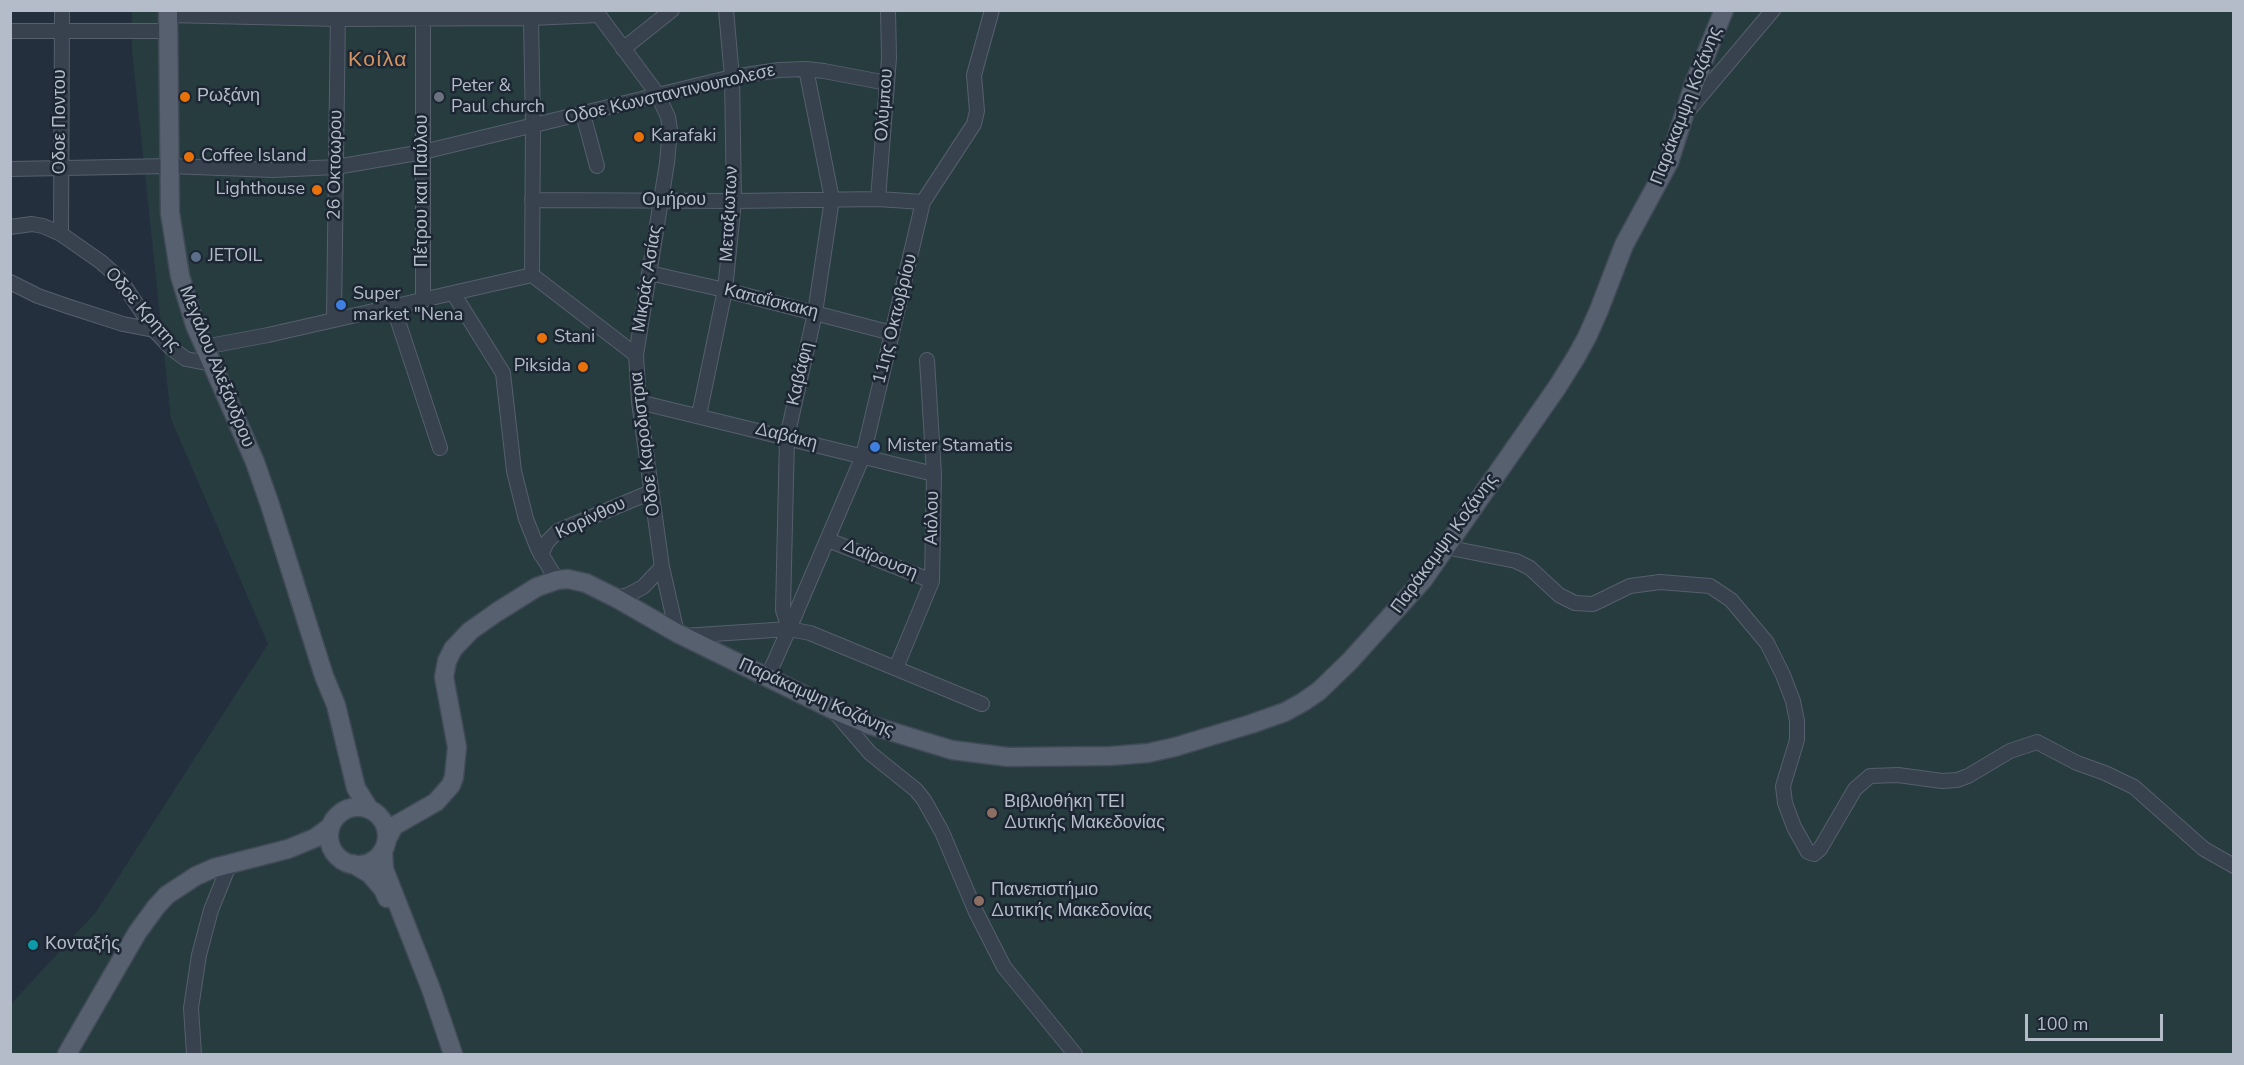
<!DOCTYPE html>
<html>
<head>
<meta charset="utf-8">
<style>
  body { margin:0 }
  #map { position:relative; width:2244px; height:1065px; overflow:hidden; background:#242f3e; font-family:"Nunito Sans",sans-serif }
  canvas { display:block }
  .frame { position:absolute; inset:0; border:12px solid #b4bcc9; pointer-events:none }
  .scale { position:absolute; left:2025px; top:1014px; width:138px; height:27px; box-sizing:border-box; border:3px solid #b4bcc9; border-top:0; padding-left:8px; font-size:18px; line-height:21px; white-space:nowrap; color:#b4bcc9; -webkit-text-stroke:4px #1d2633; paint-order:stroke }
</style>
</head>
<body>
<div id="map">
<canvas width="2244" height="1065"></canvas>
<div class="frame"></div>
<div class="scale">100 m</div>
</div>
<script>
const ctx = document.querySelector('canvas').getContext('2d');
ctx.lineJoin = 'round';
function fill(path, color) { ctx.fillStyle = color; ctx.fill(path, 'evenodd'); }
const poly = rows => new Path2D(rows.map(r => 'M' + r).join(''));
function strokePath(path, color, width, dash) { ctx.strokeStyle = color; ctx.lineWidth = width; ctx.lineCap = dash ? 'butt' : 'round'; ctx.setLineDash(dash || []); ctx.stroke(path); }
function label(font, color, halo, rows, align = 'center') {
  ctx.font = font + ' "Nunito Sans",sans-serif'; ctx.lineWidth = 5; ctx.setLineDash([]); ctx.textBaseline = 'middle'; ctx.strokeStyle = halo; ctx.fillStyle = color; for (const [text, x, y, turn = 0] of rows) {
    ctx.save(); ctx.translate(x, y); ctx.rotate((+turn || 0) * Math.PI / 180); ctx.textAlign = isNaN(turn) ? turn : align; if (halo) ctx.strokeText(text, 0, 0); ctx.fillText(text, 0, 0); ctx.restore();
  }
}
const green = poly([
  [132,11,2233,11,2233,1054,11,1054,10,1005,96,912,268,644,171,419,132,51]
]);
const minor = poly([
  [595,10,658,95,668,117,670,130,667,163,636,355,639,402,662,567,677,633],
  [168,15,338,19,531,18,599,15],
  [531,18,533,126,532,275],
  [10,31,168,31],
  [623,49,672,10],
  [1687,112,1773,10],
  [583,114,597,166],
  [10,169,170,166,273,170,336,167,423,152,732,77,779,70,806,69,824,71,887,83],
  [878,199,889,58,888,10],
  [532,200,734,201,878,199,923,202],
  [10,227,32,224,43,226,61,234,101,262,119,278,154,330,171,348,186,359,212,364],
  [61,234,62,10],
  [649,273,725,290,892,333],
  [532,275,636,355],
  [10,282,38,296,70,307,123,324,154,330],
  [453,293,503,373,514,471,526,519,538,549,557,580],
  [423,300,423,10],
  [393,306,440,448],
  [334,319,338,10],
  [204,347,268,335,532,275],
  [639,402,934,474],
  [699,415,725,290,734,201,732,77,726,10],
  [828,540,932,581],
  [1445,547,1516,561,1530,568,1559,595,1575,603,1593,604,1630,586,1660,582,1710,586,1731,600,1767,643,1783,675,1793,701,1797,721,1797,740,1783,786,1785,803,1794,827,1808,852,1814,854,1820,849,1855,789,1870,776,1898,775,1942,781,1957,780,1968,776,2010,751,2037,742,2077,763,2105,773,2134,787,2204,849,2234,866],
  [541,555,547,542,558,531,651,492],
  [616,598,628,595,643,587,662,567],
  [789,629,863,456,923,202,974,124,977,111,974,75,992,10],
  [683,636,789,629,810,633,982,704],
  [896,668,932,581,934,474,927,360],
  [767,678,789,629,783,610,787,437,815,313,832,199,806,69],
  [833,710,870,753,916,790,924,800,942,832,975,910,1004,967,1075,1054],
  [194,1054,191,1008,199,955,211,910,230,863]
]);
const major = poly([
  [168,10,170,213,180,276,195,325,255,462,270,505,324,676,336,705,356,788,369,809],
  '329 836a29 29 0 1 1 58 0a29 29 0 1 1-58 0Z',
  [387,839,394,826,436,802,451,785,454,777,457,747,444,677,447,661,453,649,470,631,497,612,537,587,557,580,568,579,586,583,616,598,677,633,832,709,870,725,952,750,1008,757,1111,756,1148,753,1175,747,1251,724,1285,712,1303,702,1319,691,1350,661,1423,580,1558,386,1576,357,1587,337,1599,310,1624,245,1669,162,1694,84,1724,10],
  [383,850,384,869,431,989,453,1054],
  [353,864,370,874,383,889,387,898],
  [67,1054,137,933,156,907,167,895,196,876,214,868,288,849,315,838,330,827]
]);
const markers = [
  [185,97,6,"#e8710a"],
  [439,97,6,"#6b7280"],
  [639,137,6,"#e8710a"],
  [189,157,6,"#e8710a"],
  [317,190,6,"#e8710a"],
  [196,257,6,"#5c6f8a"],
  [341,305,6,"#3f7fe0"],
  [542,338,6,"#e8710a"],
  [583,367,6,"#e8710a"],
  [875,447,6,"#3f7fe0"],
  [992,813,6,"#8d6e63"],
  [979,901,6,"#8d6e63"],
  [33,945,6,"#0f9aa8"]
];
const poiNames = [
  ["Peter &",451,87],
  ["Paul church",451,108],
  ["Ρωξάνη",197,97],
  ["Karafaki",651,137],
  ["Coffee Island",201,157],
  ["Lighthouse",305,190,"right"],
  ["JETOIL",208,257],
  ["Super",353,295],
  ["market \"Nena",353,316],
  ["Stani",554,338],
  ["Piksida",571,367,"right"],
  ["Mister Stamatis",887,447],
  ["Βιβλιοθήκη ΤΕΙ",1004,803],
  ["Δυτικής Μακεδονίας",1004,824],
  ["Πανεπιστήμιο",991,891],
  ["Δυτικής Μακεδονίας",991,912],
  ["Κονταξής",45,945]
];
const streetNames = [
  ["Oδοε Κωνσταντινουπολεσε",670,95,-13],
  ["Ολύμπου",885,105,-86],
  ["Παράκαμψη Κοζάνης",1687,106,-69],
  ["Oδοε Ποντου",61,122,-90],
  ["26 Οκτοωρου",336,165,-89],
  ["Πέτρου και Παύλου",423,191,-90],
  ["Ομήρου",674,201],
  ["Μεταξιωτων",730,214,-87],
  ["Μικράς Ασίας",648,279,-81],
  ["Καπαΐσκακη",771,302,14],
  ["Oδοε Κρητης",142,310,49],
  ["11ης Οκτωβρίου",896,319,-76],
  ["Μεγάλου Αλεξάνδρου",216,367,68],
  ["Καβάφη",801,374,-77],
  ["Δαβάκη",786,437,14],
  ["Oδοε Καροδιστρια",646,444,-97],
  ["Αιόλου",933,518,-89],
  ["Κορίνθου",591,519,-25],
  ["Παράκαμψη Κοζάνης",1445,544,-54],
  ["Δαϊρουση",880,560,22],
  ["Παράκαμψη Κοζάνης",816,698,24]
];
const quarterNames = [
  ["Κοίλα",378,61]
];
fill(green, '#263c3f');
strokePath(minor, '#565f6c', 16);
strokePath(major, '#414a57', 21);
strokePath(minor, '#38414e', 14);
strokePath(major, '#56606e', 18);
for (const [x, y, r, color] of markers) { const dot = new Path2D(); dot.arc(x, y, r, 0, 2 * Math.PI); ctx.fillStyle = color; ctx.fill(dot); strokePath(dot, '#1d2633', 2); }
label('18px', '#b4bcc9', '#1d2633', poiNames, 'left');
label('18px', '#b4bcc9', '#1d2633', streetNames);
ctx.letterSpacing = '1.5px';
label('21px', '#d59563', '#1d2633', quarterNames);
ctx.letterSpacing = '0px';
</script>
</body>
</html>
